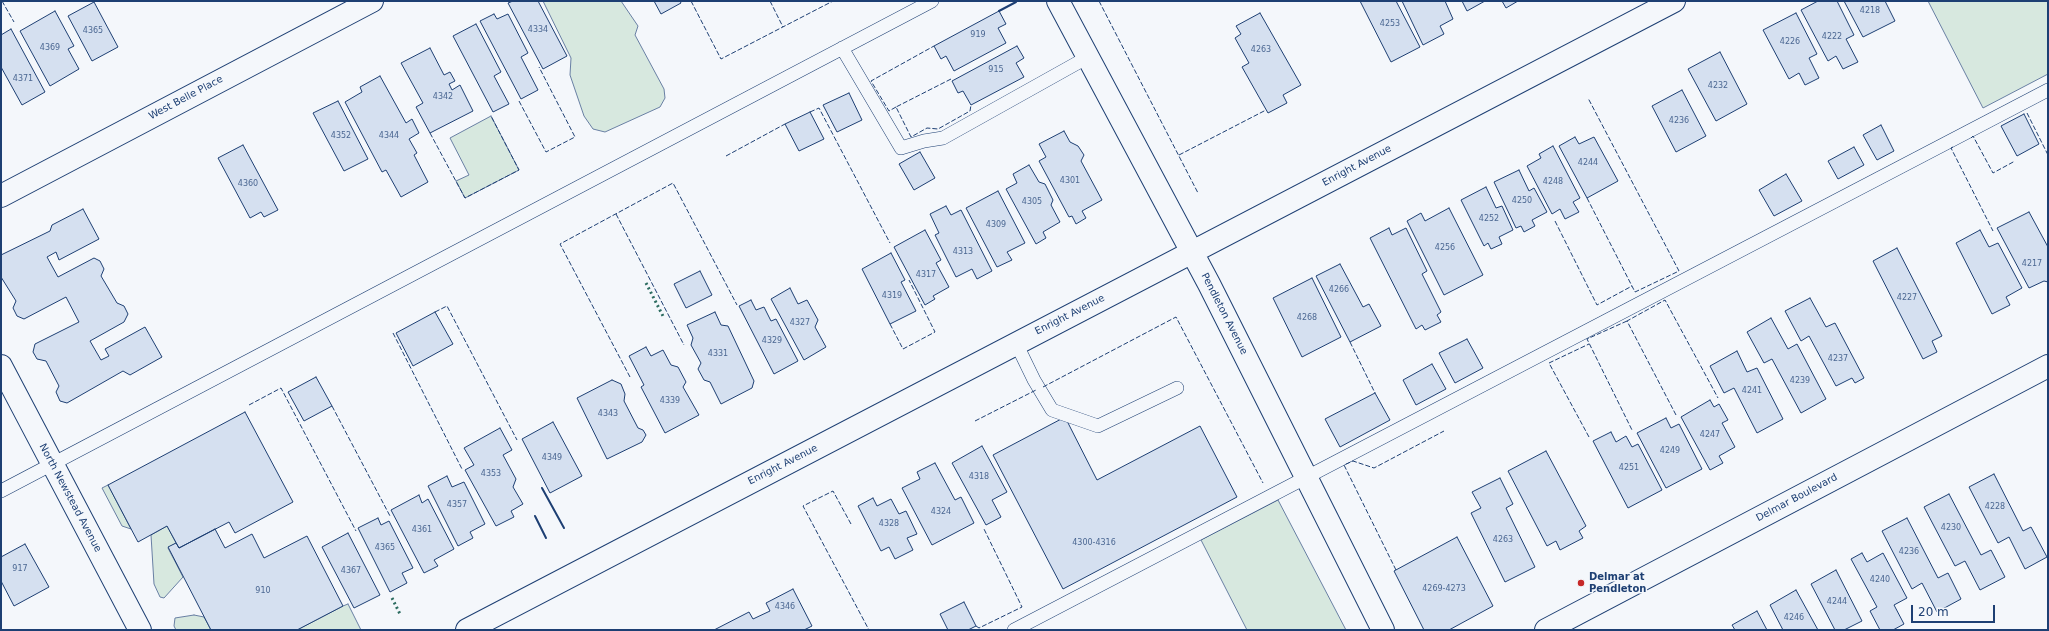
<!DOCTYPE html>
<html>
<head>
<meta charset="utf-8">
<style>
  body { margin:0 }
  #map { position:relative; width:2049px; height:631px; overflow:hidden; background:#f4f7fb; font-family:"DejaVu Sans",sans-serif }
  canvas { display:block }
  .frame { position:absolute; inset:0; border:2px solid #1d3f73; pointer-events:none }
  .scale { position:absolute; left:1911px; top:605px; width:84px; height:18px; box-sizing:border-box; border:2px solid #1d3f73; border-top:0; padding-left:5px; font-size:12px; line-height:14px; white-space:nowrap; color:#1d3f73; -webkit-text-stroke:3px #f4f7fb; paint-order:stroke }
</style>
</head>
<body>
<div id="map">
<canvas width="2049" height="631"></canvas>
<div class="frame"></div>
<div class="scale">20 m</div>
</div>
<script>
const ctx = document.querySelector('canvas').getContext('2d');
ctx.lineJoin = 'round';
function fill(path, color) { ctx.fillStyle = color; ctx.fill(path, 'evenodd'); }
const poly = rows => new Path2D(rows.map(r => 'M' + r).join(''));
function strokePath(path, color, width, dash) { ctx.strokeStyle = color; ctx.lineWidth = width; ctx.lineCap = dash ? 'butt' : 'round'; ctx.setLineDash(dash || []); ctx.stroke(path); }
function label(font, color, halo, rows, align = 'center') {
  ctx.font = font + ' "DejaVu Sans",sans-serif'; ctx.lineWidth = 3; ctx.setLineDash([]); ctx.textBaseline = 'middle'; ctx.strokeStyle = halo; ctx.fillStyle = color; for (const [text, x, y, turn = 0] of rows) {
    ctx.save(); ctx.translate(x, y); ctx.rotate((+turn || 0) * Math.PI / 180); ctx.textAlign = isNaN(turn) ? turn : align; if (halo) ctx.strokeText(text, 0, 0); ctx.fillText(text, 0, 0); ctx.restore();
  }
}
const green = poly([
  [543,1,621,1,638,26,635,35,664,89,665,98,660,107,605,132,593,129,584,116,570,75,571,58,543,1],
  [1928,1,2048,1,2048,74,1983,108,1928,1],
  [491,116,519,170,465,198,456,181,469,175,450,138,491,116],
  [108,485,131,529,122,526,102,488,108,485],
  [1278,500,1346,630,1247,630,1201,540,1278,500],
  [167,526,176,543,168,548,183,577,164,598,160,597,154,584,151,535,167,526],
  [348,604,361,630,297,630,343,606,348,604],
  [194,615,204,617,211,630,176,630,174,626,175,618,194,615]
]);
const building = poly([
  [513,1,538,1,567,56,543,69,508,3,513,1],
  [654,1,680,1,681,3,661,14,654,1],
  [1360,1,1396,1,1420,47,1391,62,1360,1],
  [1402,1,1445,1,1453,19,1440,26,1444,34,1423,45,1402,1],
  [1462,1,1485,1,1467,11,1462,1],
  [1502,1,1518,1,1506,8,1502,1],
  [1818,1,1837,1,1854,35,1846,39,1858,62,1843,69,1836,56,1828,61,1801,10,1818,1],
  [1844,1,1885,1,1895,21,1863,37,1844,1],
  [94,2,118,47,92,61,68,16,94,2],
  [55,11,74,46,68,49,79,69,50,86,20,31,55,11],
  [999,11,1006,24,998,28,1006,43,954,71,946,56,941,59,934,46,999,11],
  [1260,13,1301,85,1283,95,1287,103,1268,113,1242,67,1249,63,1235,38,1241,34,1236,26,1260,13],
  [1796,13,1817,54,1809,58,1819,78,1805,85,1799,73,1789,79,1763,30,1796,13],
  [494,14,497,19,508,14,528,53,521,57,538,90,521,99,480,21,494,14],
  [476,24,501,72,494,76,509,104,493,112,453,36,476,24],
  [11,29,45,92,22,105,1,67,1,35,11,29],
  [1017,46,1024,58,1016,63,1024,77,971,105,963,91,958,93,952,81,1017,46],
  [430,48,444,75,450,72,455,81,449,84,452,90,460,85,473,111,430,133,416,107,423,103,401,63,430,48],
  [1720,52,1747,104,1716,121,1688,69,1720,52],
  [380,76,406,123,412,119,419,133,409,139,417,153,414,155,428,182,401,197,386,170,382,172,345,102,362,92,360,87,380,76],
  [1682,90,1706,136,1676,152,1652,106,1682,90],
  [849,93,862,120,837,132,823,105,849,93],
  [338,101,368,159,344,171,313,113,338,101],
  [810,112,824,139,799,151,785,124,810,112],
  [2024,114,2039,144,2017,156,2001,126,2024,114],
  [1881,125,1894,151,1877,160,1863,135,1881,125],
  [1064,131,1070,142,1078,146,1084,155,1081,161,1102,200,1082,211,1086,218,1076,224,1072,216,1069,217,1039,161,1046,157,1039,144,1064,131],
  [1575,137,1579,144,1594,137,1618,181,1587,198,1559,146,1575,137],
  [243,145,278,210,264,217,261,212,250,218,218,158,243,145],
  [1553,146,1580,198,1573,202,1579,212,1565,219,1560,209,1552,214,1527,166,1541,158,1539,154,1553,146],
  [1854,147,1864,165,1838,179,1828,161,1854,147],
  [920,152,935,178,914,190,899,164,920,152],
  [1029,165,1039,182,1045,184,1053,200,1051,205,1060,222,1043,232,1046,238,1036,244,1006,189,1017,183,1013,174,1029,165],
  [1519,170,1529,191,1534,188,1547,212,1532,220,1535,226,1524,232,1521,226,1516,228,1494,182,1519,170],
  [1786,174,1802,201,1774,216,1759,190,1786,174],
  [1486,187,1496,208,1502,206,1513,230,1499,237,1502,244,1491,249,1488,243,1484,246,1461,200,1486,187],
  [998,191,1025,243,1007,252,1012,260,997,267,966,208,998,191],
  [946,206,951,215,961,210,992,271,977,279,972,269,956,277,935,235,939,233,930,214,946,206],
  [1449,208,1483,275,1444,295,1407,221,1421,213,1425,221,1449,208],
  [83,209,99,239,59,260,56,252,47,257,58,277,94,258,100,261,104,269,101,276,117,303,124,306,128,314,124,322,90,341,101,360,109,356,105,349,145,327,162,357,130,375,123,371,67,403,60,401,56,392,59,386,46,361,37,359,33,352,35,344,79,322,66,297,24,319,17,316,13,308,16,301,1,277,1,255,50,231,52,225,83,209],
  [2029,212,2048,247,2048,282,2044,281,2029,288,1997,228,2029,212],
  [1389,228,1392,235,1406,228,1427,271,1422,274,1441,312,1437,315,1441,322,1425,330,1422,325,1416,329,1370,238,1389,228],
  [925,230,941,260,936,263,949,287,933,296,935,299,925,305,894,247,925,230],
  [1980,230,1989,247,1998,243,2022,288,2006,297,2010,305,1992,314,1956,243,1980,230],
  [1897,248,1942,336,1932,341,1937,352,1923,359,1873,261,1897,248],
  [891,253,905,280,901,282,916,311,890,324,862,269,891,253],
  [1340,264,1363,307,1369,304,1381,326,1350,342,1316,276,1340,264],
  [700,271,712,295,686,308,674,284,700,271],
  [1312,278,1341,337,1302,357,1273,298,1312,278],
  [790,288,798,304,807,300,818,320,815,327,826,347,804,360,771,299,790,288],
  [1810,298,1826,327,1835,323,1864,378,1855,383,1852,378,1836,386,1809,336,1801,341,1785,311,1810,298],
  [751,300,756,310,764,307,771,321,776,319,798,361,774,374,739,306,751,300],
  [435,312,453,344,413,366,396,333,435,312],
  [715,312,721,325,728,326,754,381,752,388,721,404,710,382,704,380,698,369,701,363,691,345,693,338,687,325,715,312],
  [1771,318,1788,349,1797,344,1826,399,1801,413,1772,359,1764,363,1747,332,1771,318],
  [1467,339,1483,368,1455,383,1439,353,1467,339],
  [646,347,651,356,663,350,671,365,678,367,686,382,683,387,699,415,665,433,641,387,644,385,629,356,646,347],
  [1737,351,1747,372,1757,368,1783,419,1757,433,1734,388,1724,393,1710,366,1737,351],
  [1432,364,1446,389,1416,405,1403,380,1432,364],
  [316,377,332,406,304,421,288,392,316,377],
  [612,380,621,384,625,394,624,401,638,428,643,430,646,435,642,442,607,459,577,398,612,380],
  [1375,393,1390,420,1340,447,1325,419,1375,393],
  [1710,400,1714,407,1719,404,1728,420,1722,423,1735,447,1719,456,1723,463,1710,470,1681,417,1710,400],
  [245,412,293,502,235,533,229,522,179,548,167,526,138,542,108,485,245,412],
  [1065,417,1097,480,1200,426,1237,497,1063,589,993,455,1065,417],
  [1666,418,1671,428,1679,424,1702,469,1666,488,1637,433,1666,418],
  [553,422,582,476,550,493,522,439,553,422],
  [500,428,512,450,503,455,516,479,513,487,523,504,511,511,514,517,496,526,465,470,474,465,464,448,500,428],
  [1611,432,1616,442,1626,436,1632,447,1638,444,1662,490,1628,508,1593,441,1611,432],
  [982,446,1007,492,992,500,1001,517,986,525,952,463,982,446],
  [1546,451,1586,526,1579,531,1583,538,1560,550,1556,541,1547,546,1508,471,1546,451],
  [935,463,955,500,961,497,974,523,932,545,902,488,920,479,917,472,935,463],
  [1994,474,2023,531,2031,527,2047,557,2025,569,2009,537,1998,543,1969,487,1994,474],
  [447,476,452,487,464,482,485,524,470,532,473,538,458,546,428,486,447,476],
  [1500,478,1513,504,1506,508,1535,567,1505,582,1471,513,1481,508,1472,492,1500,478],
  [1949,494,1981,555,1991,550,2005,577,1980,590,1965,561,1955,566,1924,507,1949,494],
  [419,495,422,503,428,499,454,549,434,560,438,566,424,573,391,510,419,495],
  [873,498,877,506,891,499,899,514,906,511,917,534,907,538,913,550,895,559,889,547,881,551,858,506,873,498],
  [378,518,381,525,389,521,413,568,402,573,407,583,390,592,358,528,378,518],
  [1907,518,1938,578,1948,573,1961,599,1937,612,1922,583,1912,589,1882,531,1907,518],
  [215,529,225,548,252,534,264,558,307,536,343,606,297,630,211,630,168,547,176,543,179,548,215,529],
  [348,533,380,595,354,608,322,547,348,533],
  [1457,537,1493,606,1449,630,1424,630,1394,571,1457,537],
  [25,544,49,587,14,606,1,581,1,557,25,544],
  [1862,553,1867,562,1883,553,1907,598,1894,605,1904,624,1893,630,1880,630,1870,611,1877,607,1851,559,1862,553],
  [1836,570,1862,621,1844,630,1835,630,1811,584,1836,570],
  [793,589,812,626,804,630,714,630,749,612,753,619,770,611,766,603,793,589],
  [1796,590,1818,630,1783,630,1770,605,1796,590],
  [964,602,976,626,968,630,948,630,940,614,964,602],
  [1757,611,1767,630,1735,630,1732,625,1757,611]
]);
const service = poly([
  [842,48,901,148,924,141,943,138,1088,57],
  [1016,343,1034,380,1052,410,1098,426,1177,388],
  [1,491,932,1],
  [1014,630,2048,90]
]);
const minor = poly([
  [1058,1,1209,284,1383,630],
  [1,196,372,1],
  [1,366,140,630],
  [467,630,1674,1]
]);
const secondary = poly([
  [1546,630,2048,366]
]);
const hedge = poly([
  [646,283,664,318],
  [392,598,400,614]
]);
const fence = poly([
  [2,1,14,22],
  [691,1,721,59,833,1],
  [770,1,783,27],
  [1099,1,1198,193],
  [951,79,896,107,911,137,927,128,938,129,970,111,971,105],
  [519,101,546,152,575,137,539,67],
  [896,107,889,111,871,81,934,46],
  [810,112,819,108,890,243],
  [2027,113,2048,155],
  [430,133,465,198,519,170,491,116],
  [1971,138,1973,136,1993,173,2015,161],
  [1953,147,1951,148,1993,231],
  [1179,155,1266,110],
  [726,156,785,124],
  [1587,198,1635,292,1679,271,1588,98],
  [616,214,684,345],
  [1555,221,1597,305,1632,286],
  [435,312,447,306,517,440],
  [1627,321,1587,339,1632,430],
  [890,324,903,349,935,332,909,280],
  [393,333,462,469],
  [1350,342,1375,393],
  [630,377,560,244,673,183,737,305],
  [1043,387,1176,317,1263,483],
  [249,405,281,388,356,531],
  [332,406,390,516],
  [1676,415,1627,321,1665,300,1718,398],
  [975,421,1036,390],
  [1589,437,1549,363,1589,344],
  [851,524,833,491,803,506,869,630],
  [1396,570,1344,465,1353,461,1374,468,1444,431],
  [976,626,979,628,1022,607,984,529]
]);
const wall = poly([
  [999,11,1016,2],
  [542,488,564,528],
  [535,516,546,538]
]);
const markers = [
  [1581,583,4,"#c62828"]
];
const numberNames = [
  ["4218",1870,11],
  ["4253",1390,24],
  ["4334",538,30],
  ["4365",93,31],
  ["919",978,35],
  ["4222",1832,37],
  ["4226",1790,42],
  ["4369",50,48],
  ["4263",1261,50],
  ["915",996,70],
  ["4371",23,79],
  ["4232",1718,86],
  ["4342",443,97],
  ["4236",1679,121],
  ["4352",341,136],
  ["4344",389,136],
  ["4244",1588,163],
  ["4301",1070,181],
  ["4248",1553,182],
  ["4360",248,184],
  ["4250",1522,201],
  ["4305",1032,202],
  ["4252",1489,219],
  ["4309",996,225],
  ["4256",1445,248],
  ["4313",963,252],
  ["4217",2032,264],
  ["4317",926,275],
  ["4266",1339,290],
  ["4319",892,296],
  ["4227",1907,298],
  ["4268",1307,318],
  ["4327",800,323],
  ["4329",772,341],
  ["4331",718,354],
  ["4237",1838,359],
  ["4239",1800,381],
  ["4241",1752,391],
  ["4339",670,401],
  ["4343",608,414],
  ["4247",1710,435],
  ["4249",1670,451],
  ["4349",552,458],
  ["4251",1629,468],
  ["4353",491,474],
  ["4318",979,477],
  ["4357",457,505],
  ["4228",1995,507],
  ["4324",941,512],
  ["4328",889,524],
  ["4230",1951,528],
  ["4361",422,530],
  ["4263",1503,540],
  ["4300-4316",1094,543],
  ["4365",385,548],
  ["4236",1909,552],
  ["917",20,569],
  ["4367",351,571],
  ["4240",1880,580],
  ["4269-4273",1444,589],
  ["910",263,591],
  ["4244",1837,602],
  ["4346",785,607],
  ["4246",1794,618]
];
const streetNames = [
  ["West Belle Place",186,98,-28],
  ["Enright Avenue",1357,166,-28],
  ["Pendleton Avenue",1224,314,63],
  ["Enright Avenue",1070,315,-27],
  ["Enright Avenue",783,465,-27],
  ["North Newstead Avenue",70,498,62],
  ["Delmar Boulevard",1797,498,-28]
];
const poiNames = [
  ["Delmar at",1589,577],
  ["Pendleton",1589,589]
];
fill(green, '#d7e8df');
strokePath(green, '#687fa3', 1);
fill(building, '#d5e0f0');
strokePath(building, '#1d3f73', 1);
strokePath(service, '#1d3f73', 14);
strokePath(minor, '#1d3f73', 24);
strokePath(secondary, '#1d3f73', 24);
strokePath(service, '#f4f7fb', 13);
strokePath(minor, '#f4f7fb', 22);
strokePath(secondary, '#f4f7fb', 22);
strokePath(hedge, '#2c6c60', 3, [2, 3]);
strokePath(fence, '#1d3f73', 1, [5, 2]);
strokePath(wall, '#1d3f73', 2);
for (const [x, y, r, color] of markers) { const dot = new Path2D(); dot.arc(x, y, r, 0, 2 * Math.PI); ctx.fillStyle = color; ctx.fill(dot); strokePath(dot, '#f4f7fb', 1.5); }
label('8px', '#4b6792', null, numberNames);
label('10px', '#1d3f73', '#f4f7fb', streetNames);
label('bold 10px', '#1d3f73', '#f4f7fb', poiNames, 'left');
</script>
</body>
</html>
